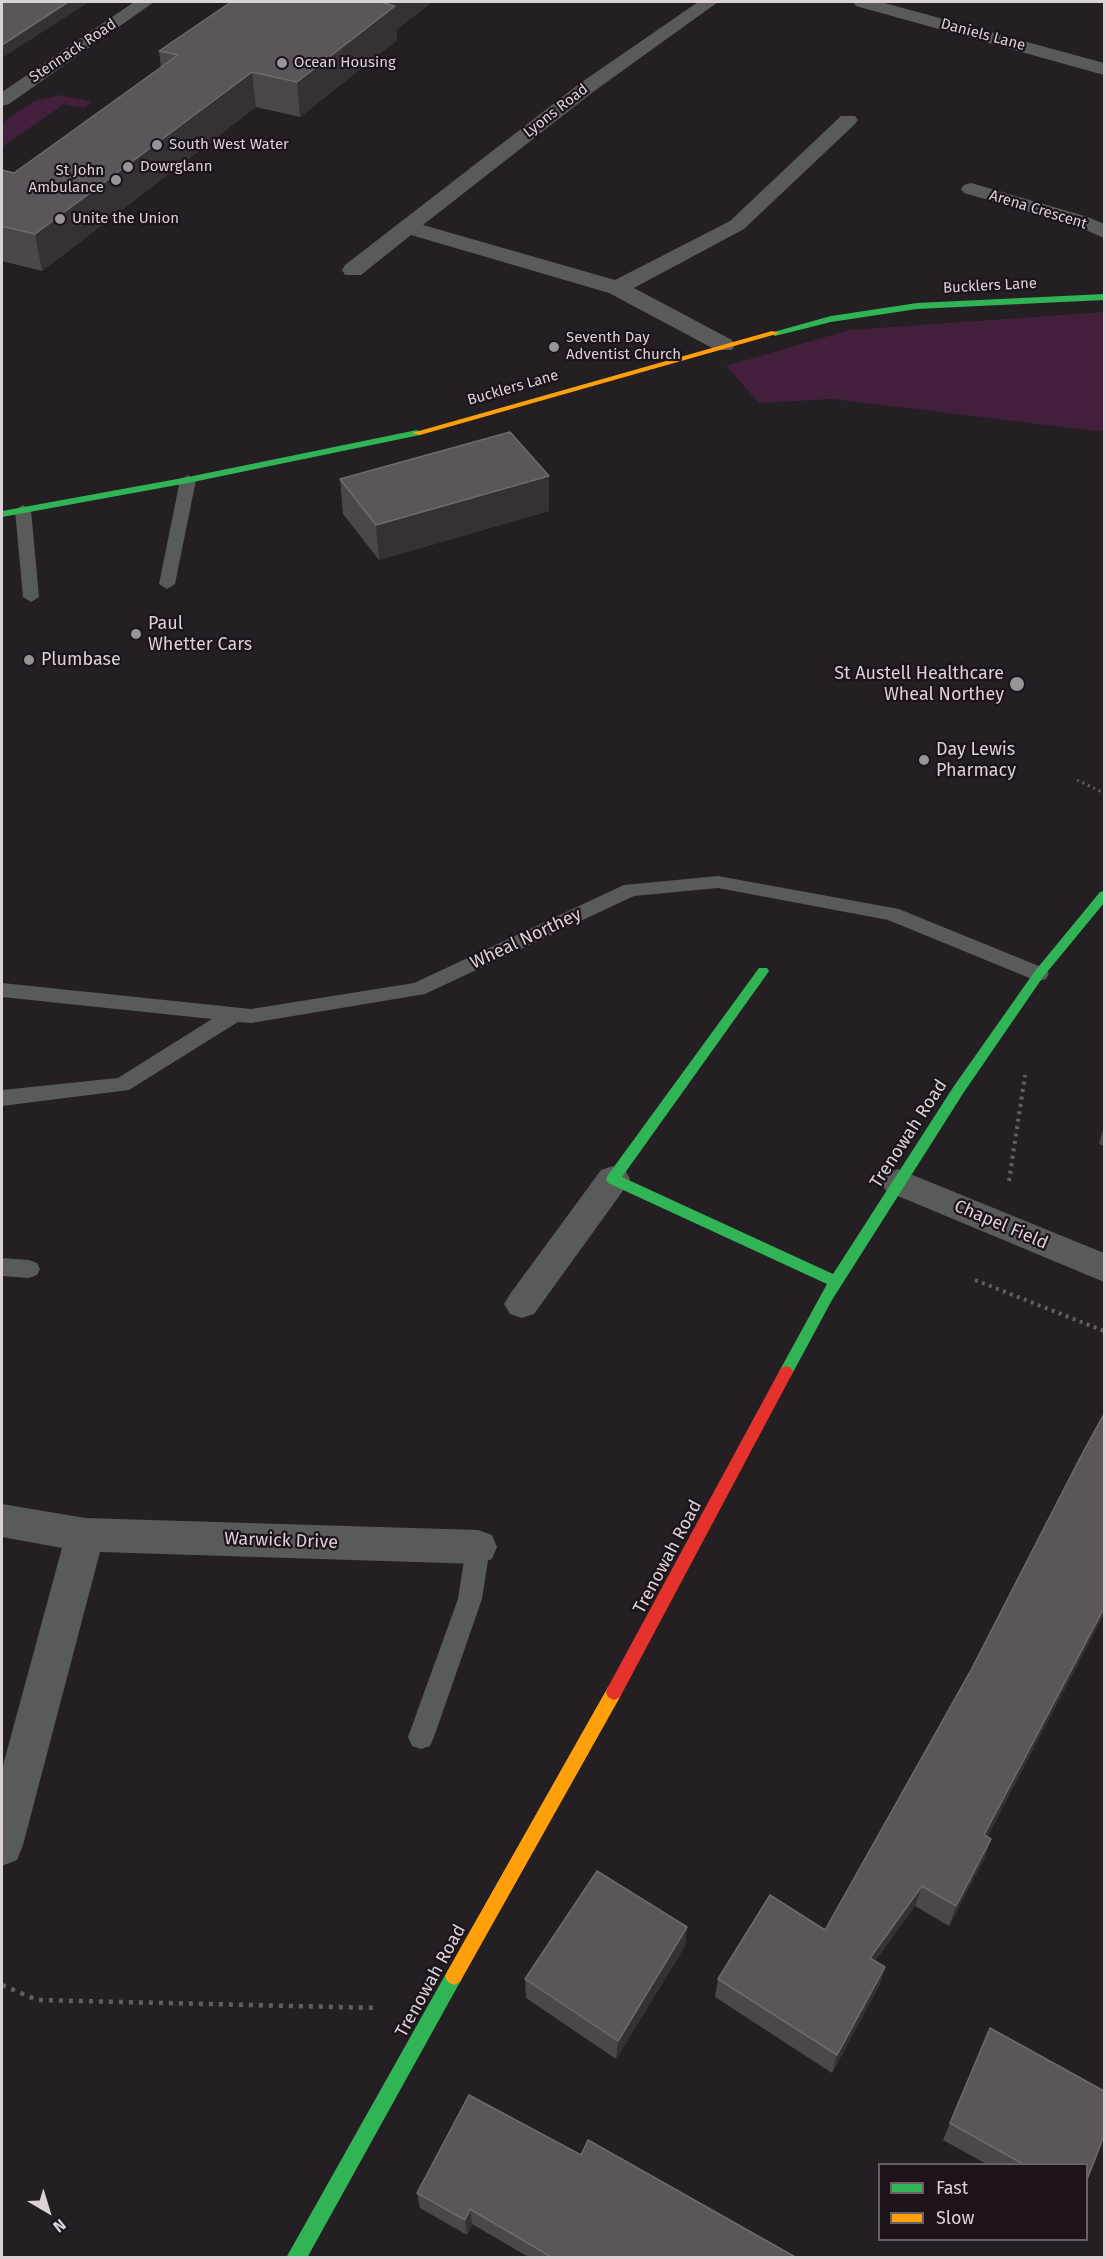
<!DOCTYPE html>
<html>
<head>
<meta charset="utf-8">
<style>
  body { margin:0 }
  #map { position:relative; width:1106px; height:2259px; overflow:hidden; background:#241f23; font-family:"Fira Sans",sans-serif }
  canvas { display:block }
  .frame { position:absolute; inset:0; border:3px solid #dad2d7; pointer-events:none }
  .legend { position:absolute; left:878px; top:2163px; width:210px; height:78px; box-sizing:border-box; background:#1d131a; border:2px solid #695f66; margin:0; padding:8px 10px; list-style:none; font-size:18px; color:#dad2d7 }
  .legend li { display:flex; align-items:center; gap:12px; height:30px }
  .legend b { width:30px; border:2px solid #695f66 }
  .north { position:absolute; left:18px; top:2181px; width:60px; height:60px; -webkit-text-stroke:4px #1d131a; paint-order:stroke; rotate:142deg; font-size:16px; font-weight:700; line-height:24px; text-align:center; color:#dad2d7 }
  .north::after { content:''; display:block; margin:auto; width:21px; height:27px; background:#dad2d7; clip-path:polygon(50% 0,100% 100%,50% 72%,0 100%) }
</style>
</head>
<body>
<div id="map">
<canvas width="1106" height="2259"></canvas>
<div class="frame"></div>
<ul class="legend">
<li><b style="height:8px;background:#30b455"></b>Fast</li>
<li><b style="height:8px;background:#ff9f0a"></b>Slow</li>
</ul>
<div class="north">N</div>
</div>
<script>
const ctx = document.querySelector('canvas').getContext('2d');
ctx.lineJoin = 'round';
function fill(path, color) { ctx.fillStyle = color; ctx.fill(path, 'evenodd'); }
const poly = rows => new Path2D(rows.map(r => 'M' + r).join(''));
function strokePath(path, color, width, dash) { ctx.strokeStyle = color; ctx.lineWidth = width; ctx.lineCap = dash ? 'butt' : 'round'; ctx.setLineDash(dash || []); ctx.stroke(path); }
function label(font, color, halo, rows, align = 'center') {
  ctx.font = font + ' "Fira Sans",sans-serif'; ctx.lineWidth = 4.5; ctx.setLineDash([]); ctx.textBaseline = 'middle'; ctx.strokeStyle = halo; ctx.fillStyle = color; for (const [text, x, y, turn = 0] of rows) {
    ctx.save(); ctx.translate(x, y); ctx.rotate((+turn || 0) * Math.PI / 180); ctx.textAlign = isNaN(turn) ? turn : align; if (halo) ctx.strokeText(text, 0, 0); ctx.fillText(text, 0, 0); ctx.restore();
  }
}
const green = poly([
  [61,95,92,102,84,108,64,104,2,147,2,123,34,101],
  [1104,312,1104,432,832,399,759,403,726,366,849,330]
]);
const pathFar2 = poly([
  [1077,780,1104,793]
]);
const pathFar1 = poly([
  [1009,1181,1025,1075],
  [975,1280,1104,1331]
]);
const path = poly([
  [2,1985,37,2000,379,2008]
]);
const lane = poly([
  [188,475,196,480,175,584,167,589,159,584,180,480,188,475],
  [23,505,31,510,39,597,31,602,23,597,15,510,23,505],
  [718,876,899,909,1046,969,1049,974,1046,979,1039,981,1032,979,888,920,718,888,634,896,425,994,251,1023,238,1022,129,1090,2,1106,2,1090,118,1078,212,1019,2,997,2,983,251,1009,414,983,624,885,718,876],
  [2,1258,29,1260,37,1263,40,1269,37,1275,29,1278,2,1276,2,1258],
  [478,1536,487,1539,490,1547,482,1599,434,1737,430,1746,421,1749,412,1746,408,1737,458,1599,466,1547,469,1539,478,1536]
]);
const street = poly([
  [134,2,154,2,9,104,2,106,2,92,134,2],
  [698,2,718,2,593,92,423,225,615,280,730,221,841,116,855,116,858,120,855,124,744,229,634,288,732,340,735,345,732,350,716,350,609,293,411,235,361,275,345,275,342,270,345,265,579,84,698,2],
  [853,2,881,2,1104,63,1104,75,856,6,853,2],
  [971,183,1088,217,1104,224,1104,238,1074,225,964,193,961,189,964,185,971,183],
  [613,1166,625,1170,630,1179,625,1188,534,1314,522,1318,510,1314,504,1304,510,1294,601,1170,613,1166],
  [898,1169,1104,1253,1104,1282,886,1191,881,1182,886,1173,898,1169],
  [2,1504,85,1518,478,1530,492,1535,497,1547,492,1559,478,1564,100,1552,23,1845,17,1860,2,1866,2,1769,62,1548,2,1537,2,1504]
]);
const fast = poly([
  [1104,294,1104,300,917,309,831,322,775,336,770,333,831,316,917,303,1104,294],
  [417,430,422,433,420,435,188,483,2,517,2,511,188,477,417,430],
  [1104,891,1104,903,1043,977,964,1092,832,1300,791,1376,786,1378,781,1376,779,1372,781,1368,827,1284,608,1183,606,1179,608,1175,759,968,767,968,769,971,767,974,622,1177,833,1274,954,1086,1035,971,1100,892,1104,891],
  [454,1967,460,1970,463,1976,460,1982,307,2258,286,2258,448,1970,454,1967]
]);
const slow = poly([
  [772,331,780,333,420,435,412,433,772,331],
  [614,1684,620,1687,622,1692,620,1697,460,1982,454,1985,448,1982,445,1976,448,1970,608,1687,614,1684]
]);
const jam = poly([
  [786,1366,791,1368,793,1372,791,1376,620,1697,614,1700,608,1697,606,1692,608,1687,781,1368,786,1366]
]);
const wall = poly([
  [231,2,432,2,396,30,397,40,300,117,256,107,42,271,2,261,2,170,14,173,161,68,159,51],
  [549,476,549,511,379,560,343,514,340,479],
  [1104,1126,1104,1146,1099,1144],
  [1104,1614,987,1837,991,1839,984,1859,949,1926,915,1906,875,1961,885,1967,879,1986,832,2073,715,1997,718,1979,825,1930,971,1670],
  [687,1927,685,1946,616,2059,526,1998,525,1979],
  [982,2046,1086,2164,986,2164,943,2140],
  [581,2155,797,2258,530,2258,472,2224,467,2235,420,2208,417,2193]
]);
const shadedWall = poly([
  [68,2,89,2,2,58,2,45],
  [386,2,432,2,396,30,397,40,300,117,297,82],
  [252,72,256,107,42,271,35,234],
  [549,476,549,511,379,560,376,525],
  [1104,1608,1104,1614,977,1855,984,1835],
  [991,1839,984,1859,949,1926,956,1906],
  [922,1886,915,1906,864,1976,870,1958],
  [687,1927,685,1946,616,2059,618,2041],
  [885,1967,879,1986,832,2073,837,2055],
  [470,2209,472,2224,467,2235,465,2220]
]);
const building = poly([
  [2,2,68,2,2,45,2,2],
  [231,2,386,2,384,3,395,6,297,82,252,72,35,234,2,226,2,170,14,173,178,55,159,51,231,2],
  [510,432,549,476,376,525,340,479,510,432],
  [1104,1414,1104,1608,984,1835,991,1839,956,1906,922,1886,870,1958,885,1967,837,2055,718,1979,770,1895,825,1930,971,1670,1081,1456,1104,1414],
  [597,1871,687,1927,618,2041,525,1979,597,1871],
  [990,2028,1104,2091,1104,2136,1086,2182,1086,2164,1023,2164,950,2123,990,2028],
  [469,2095,581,2155,588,2140,797,2258,553,2258,470,2209,465,2220,417,2193,469,2095]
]);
const markers = [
  [282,63,6,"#9a9398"],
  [157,145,6,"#9a9398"],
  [128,167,6,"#9a9398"],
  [116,180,6,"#9a9398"],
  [60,219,6,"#9a9398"],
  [554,347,6,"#9a9398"],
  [136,634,6,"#9a9398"],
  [29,660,6,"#9a9398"],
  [1017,684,8,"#9a9398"],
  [924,760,6,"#9a9398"]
];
const farStreetnames = [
  ["Daniels Lane",983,35,15],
  ["Stennack Road",73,51,-34],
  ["Lyons Road",556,111,-38],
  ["Arena Crescent",1038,210,17],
  ["Bucklers Lane",990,286,-3],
  ["Bucklers Lane",513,388,-16]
];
const farPoinames = [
  ["Ocean Housing",294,63],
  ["South West Water",169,145],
  ["Dowrglann",140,167],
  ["St John",104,171,"right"],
  ["Ambulance",104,188,"right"],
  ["Unite the Union",72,219],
  ["Seventh Day",566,338],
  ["Adventist Church",566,355]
];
const poiNames = [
  ["Paul",148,624],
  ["Whetter Cars",148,645],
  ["Plumbase",41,660],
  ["St Austell Healthcare",1004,674,"right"],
  ["Wheal Northey",1004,695,"right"],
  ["Day Lewis",936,750],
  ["Pharmacy",936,771]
];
const streetNames = [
  ["Wheal Northey",526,939,-25],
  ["Trenowah Road",909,1134,-57],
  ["Chapel Field",1001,1225,23],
  ["Warwick Drive",281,1541,2],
  ["Trenowah Road",668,1557,-62],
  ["Trenowah Road",431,1981,-61]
];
fill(green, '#421f3a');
strokePath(pathFar2, '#606061', 3, [2, 4]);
strokePath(pathFar1, '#606061', 4, [3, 4.5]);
strokePath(path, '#606061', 4.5, [4, 6]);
fill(lane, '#595a5a');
fill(street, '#595a5a');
fill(fast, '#30b455');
fill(slow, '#ff9f0a');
fill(jam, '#e5322d');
fill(wall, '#4c474b');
fill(shadedWall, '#353134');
fill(building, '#5b565a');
strokePath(building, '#6f6a6d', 1.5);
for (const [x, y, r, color] of markers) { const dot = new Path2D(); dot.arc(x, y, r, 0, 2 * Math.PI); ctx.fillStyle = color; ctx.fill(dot); strokePath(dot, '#1d131a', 2); }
label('15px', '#dad2d7', '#1d131a', farStreetnames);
label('15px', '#dad2d7', '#1d131a', farPoinames, 'left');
label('18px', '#dad2d7', '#1d131a', poiNames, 'left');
label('18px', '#dad2d7', '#1d131a', streetNames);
</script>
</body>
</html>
